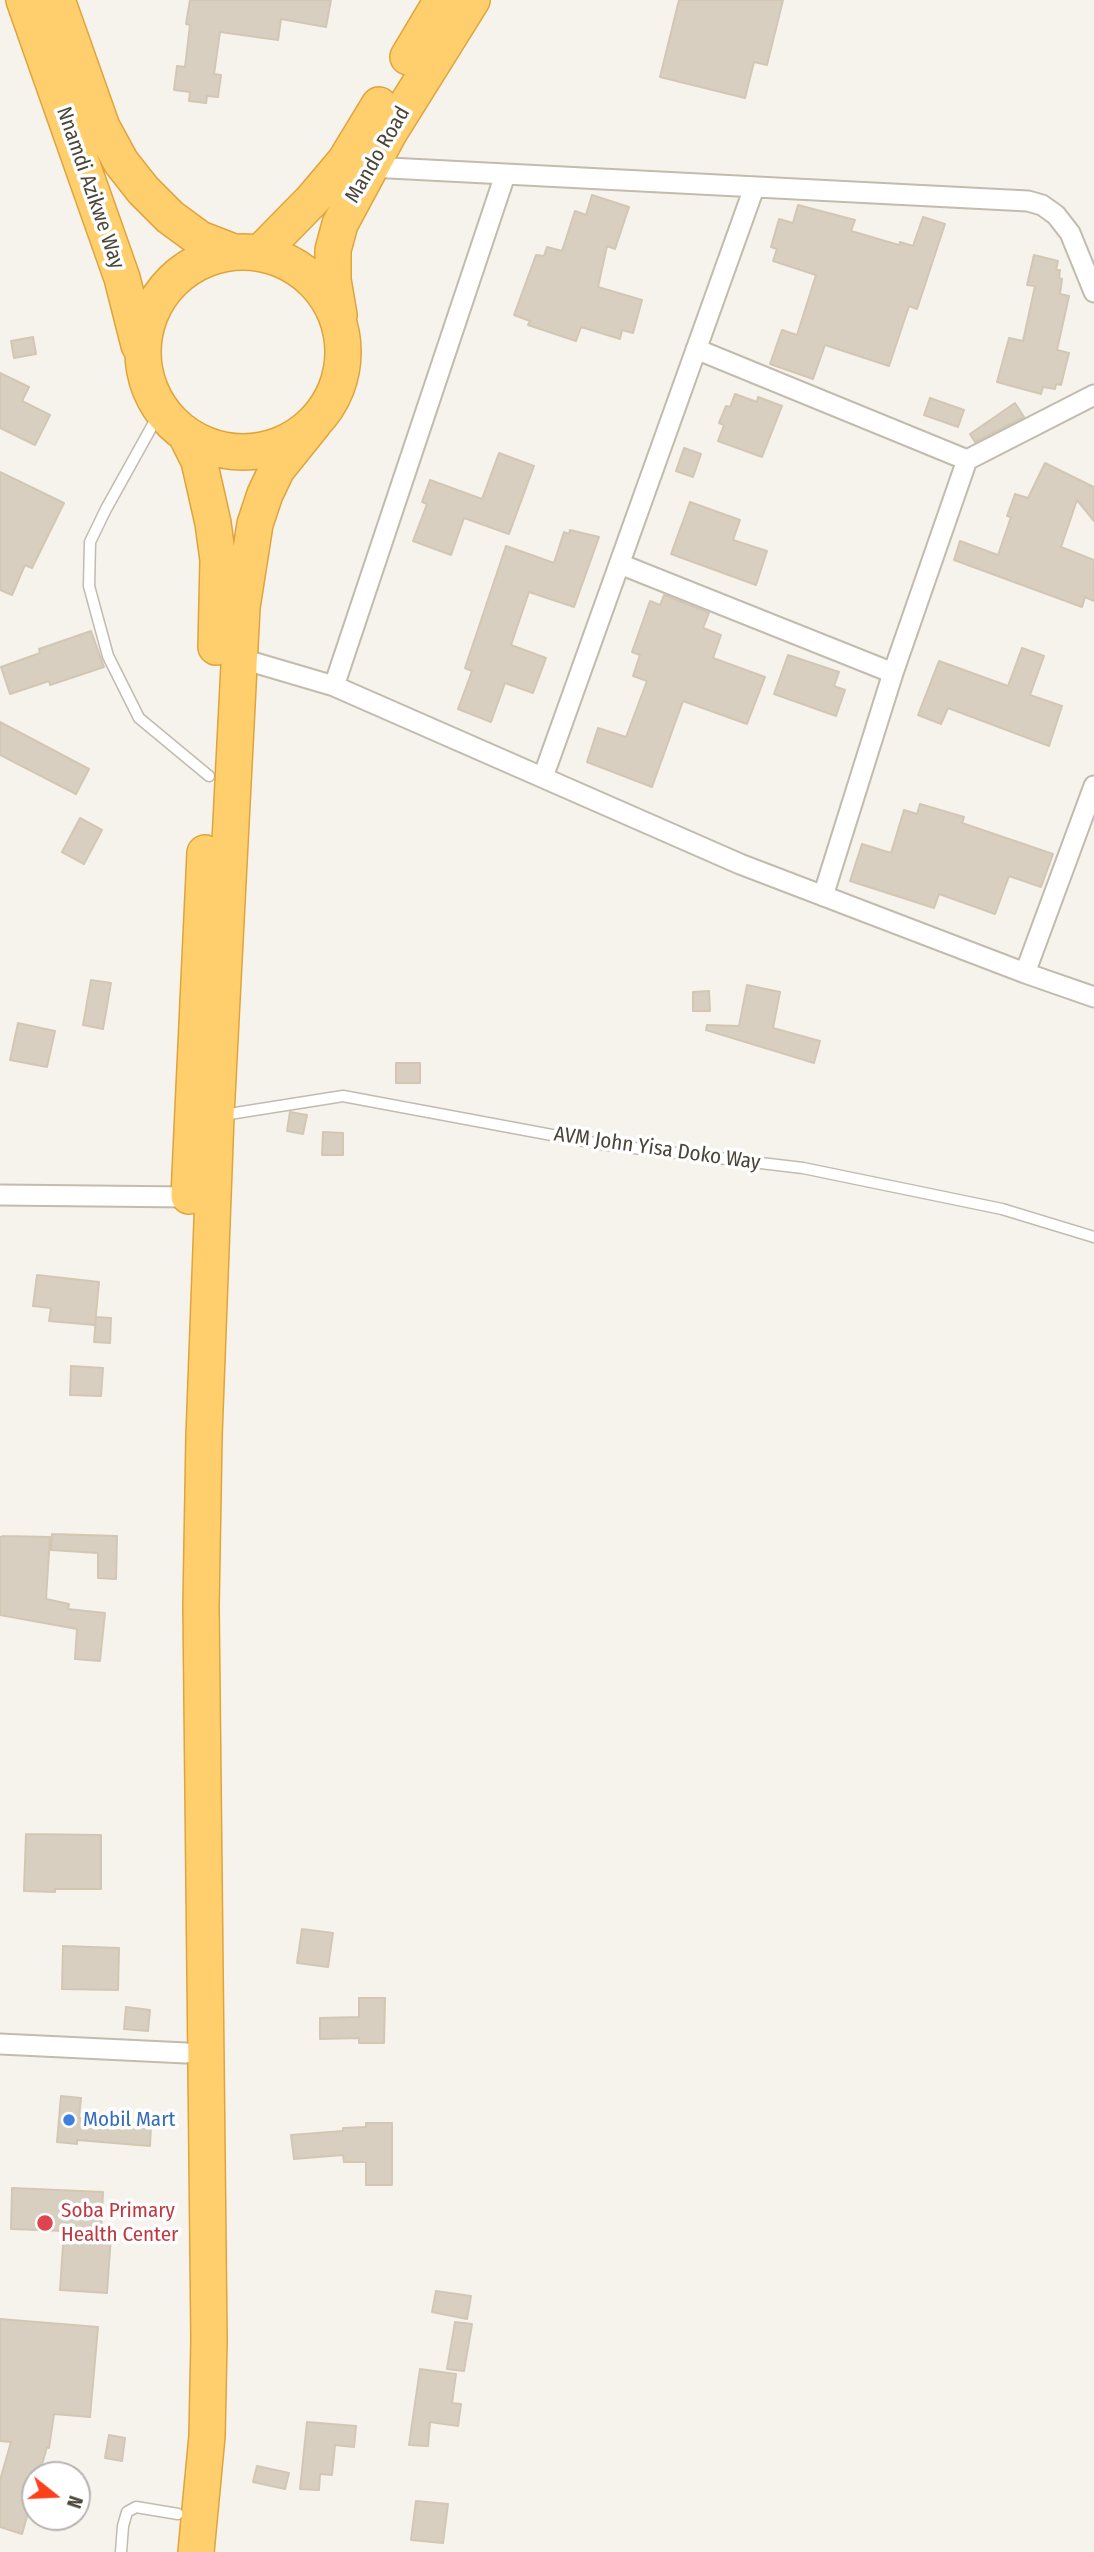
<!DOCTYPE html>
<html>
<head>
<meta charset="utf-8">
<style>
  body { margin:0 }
  #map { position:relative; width:1094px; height:2552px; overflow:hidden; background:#f6f3ec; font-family:"Fira Sans Condensed",sans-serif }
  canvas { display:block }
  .north { position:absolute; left:21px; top:2461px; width:70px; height:70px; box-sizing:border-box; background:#fff; border:2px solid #b7b4b0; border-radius:50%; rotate:108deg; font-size:19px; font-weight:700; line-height:28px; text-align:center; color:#4b4439 }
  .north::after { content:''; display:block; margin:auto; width:24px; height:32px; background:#fc3f1d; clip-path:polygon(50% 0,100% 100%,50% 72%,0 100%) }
</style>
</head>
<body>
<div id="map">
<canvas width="1094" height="2552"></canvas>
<div class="north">N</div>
</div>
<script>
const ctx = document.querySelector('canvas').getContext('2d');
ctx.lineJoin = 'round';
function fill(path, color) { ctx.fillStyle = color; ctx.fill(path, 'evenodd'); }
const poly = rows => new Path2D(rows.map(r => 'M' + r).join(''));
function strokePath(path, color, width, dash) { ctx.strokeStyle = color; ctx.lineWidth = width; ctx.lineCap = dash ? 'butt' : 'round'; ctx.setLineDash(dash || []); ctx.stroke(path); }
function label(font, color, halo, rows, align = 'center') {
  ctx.font = font + ' "Fira Sans Condensed",sans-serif'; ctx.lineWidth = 7; ctx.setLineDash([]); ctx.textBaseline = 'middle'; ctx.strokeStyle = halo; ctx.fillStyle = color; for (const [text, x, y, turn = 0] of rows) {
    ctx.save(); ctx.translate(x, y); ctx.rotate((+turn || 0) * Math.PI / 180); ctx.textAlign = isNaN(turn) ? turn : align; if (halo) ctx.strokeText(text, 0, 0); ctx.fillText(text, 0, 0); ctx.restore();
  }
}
const building = poly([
  [190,0,331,0,326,27,281,19,278,40,220,32,214,74,221,75,218,97,207,96,206,103,189,101,190,92,174,90,177,66,185,67,190,25,186,24,190,0],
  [679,0,783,0,767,65,754,62,745,98,660,77,679,0],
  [592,195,629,207,615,249,607,246,598,287,642,300,633,333,622,330,620,339,581,327,576,341,528,325,530,321,514,315,536,255,544,256,547,247,562,251,575,211,586,215,592,195],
  [798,205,855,220,851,231,899,245,900,242,913,246,923,217,945,224,917,309,909,306,889,366,825,345,813,379,770,364,782,330,797,335,816,275,773,261,777,249,771,247,779,219,793,223,798,205],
  [1034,255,1058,261,1056,270,1060,270,1059,278,1062,279,1060,294,1069,296,1057,350,1069,353,1061,385,1056,384,1055,389,1043,387,1041,394,997,382,1009,338,1023,341,1035,286,1027,285,1034,255],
  [33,337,36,354,14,358,11,341,33,337],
  [0,373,29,387,22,401,50,415,35,445,0,428,0,373],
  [735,394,757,402,758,397,782,406,762,457,718,441,724,425,719,423,726,406,730,407,735,394],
  [930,398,964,410,958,427,924,415,930,398],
  [1015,403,1024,417,975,442,970,434,1015,403],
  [684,448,701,454,693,477,676,471,684,448],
  [499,453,534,466,509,534,464,518,451,555,413,541,427,504,422,502,430,480,482,499,499,453],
  [1045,463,1094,487,1094,521,1077,500,1061,547,1094,560,1094,601,1085,597,1082,607,954,560,960,541,998,555,1011,517,1007,516,1015,494,1028,498,1045,463],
  [0,472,64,503,32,568,25,565,12,595,0,590,0,472],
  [690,502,740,520,733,540,767,551,756,585,671,554,690,502],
  [570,530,599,537,574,607,529,592,511,645,546,658,533,693,505,683,491,722,458,709,472,671,465,668,506,546,554,563,564,532,569,534,570,530],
  [664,595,709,613,703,628,721,635,713,658,765,677,747,724,683,701,652,787,587,762,598,728,626,737,647,681,633,676,640,655,632,652,650,601,660,605,664,595],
  [91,631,104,667,50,685,49,681,10,694,1,667,40,653,39,649,91,631],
  [1022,648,1044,656,1030,695,1062,706,1049,746,948,708,941,724,918,715,939,661,1008,686,1022,648],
  [788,655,839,672,834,686,845,690,836,716,774,694,788,655],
  [0,722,89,769,76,794,0,755,0,722],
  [920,804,964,817,962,823,1053,854,1041,887,1009,876,995,914,939,894,934,908,850,881,862,844,891,853,904,810,917,814,920,804],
  [80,818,102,830,84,864,62,852,80,818],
  [91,980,111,983,103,1029,83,1025,91,980],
  [747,985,780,992,773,1028,820,1041,814,1063,706,1030,707,1025,739,1026,747,985],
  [709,991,710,1011,693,1011,693,992,709,991],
  [18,1023,55,1031,47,1067,10,1060,18,1023],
  [396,1063,420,1063,420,1083,396,1083,396,1063],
  [290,1112,307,1115,303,1134,287,1131,290,1112],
  [323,1132,343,1133,343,1155,322,1155,323,1132],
  [37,1275,99,1282,95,1325,49,1321,51,1308,33,1306,37,1275],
  [96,1317,111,1318,110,1343,94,1342,96,1317],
  [71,1366,103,1368,101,1396,70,1395,71,1366],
  [52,1534,117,1536,116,1579,98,1578,98,1553,51,1550,52,1534],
  [4,1536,50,1537,46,1599,69,1604,68,1609,105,1613,100,1661,75,1659,77,1629,0,1615,0,1537,4,1536],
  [26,1834,101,1835,101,1889,55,1889,55,1892,24,1891,26,1834],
  [302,1929,333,1933,328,1967,297,1963,302,1929],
  [63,1946,119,1948,118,1990,62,1989,63,1946],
  [359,1998,385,1998,384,2043,359,2043,359,2038,320,2039,320,2018,359,2017,359,1998],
  [126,2007,150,2010,148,2031,124,2029,126,2007],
  [61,2096,81,2098,79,2118,151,2125,150,2146,77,2140,77,2144,57,2142,61,2096],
  [366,2123,392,2123,392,2185,366,2185,366,2162,344,2162,343,2155,294,2159,291,2135,343,2131,343,2128,366,2127,366,2123],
  [12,2188,103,2192,101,2235,111,2236,107,2293,60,2290,64,2231,11,2229,12,2188],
  [436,2291,471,2296,467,2319,432,2312,436,2291],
  [0,2319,98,2327,90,2417,54,2414,49,2448,47,2447,39,2475,35,2475,35,2489,22,2534,0,2527,0,2480,11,2442,0,2441,0,2319],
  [455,2322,472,2324,464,2371,447,2369,455,2322],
  [420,2369,456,2374,452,2403,461,2404,458,2426,430,2422,428,2446,409,2445,420,2369],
  [307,2422,356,2426,354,2447,335,2445,332,2475,320,2474,319,2490,300,2489,307,2422],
  [109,2435,125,2438,122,2461,105,2458,109,2435],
  [257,2466,289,2473,285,2489,253,2482,257,2466],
  [416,2501,448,2504,443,2543,411,2540,416,2501]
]);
const lane = poly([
  [161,410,106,509,90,542,89,586,108,656,139,718,209,776],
  [223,1115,343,1096,600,1144,803,1168,1002,1209,1094,1237],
  [121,2552,123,2526,127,2512,136,2507,178,2514]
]);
const street = poly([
  [370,167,1028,201,1042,205,1056,215,1070,233,1094,292],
  [696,349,967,460],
  [620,564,893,673],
  [239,658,334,686,740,864,1025,973,1094,997],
  [334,686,505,175],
  [543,777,754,188],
  [823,896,893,673,967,460,1094,395],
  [1025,973,1094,786],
  [0,1195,189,1197],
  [0,2044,186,2053]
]);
const highway = poly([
  [24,0,122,278,139,345],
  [57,0,102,127,121,162,143,190,170,217,200,239,231,251],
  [408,57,442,0],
  [261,252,313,199,345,161,379,105],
  '143 352a100 100 0 1 1 200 0a100 100 0 1 1-200 0Z',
  [339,315,333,280,333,250,340,224,389,133,472,0],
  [186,435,199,461,213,523,218,560,216,647],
  [189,1196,205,853],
  [196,2552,207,2436,209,2340,201,1606,204,1436,216,1116,242,607,255,524,265,494,277,469,314,423]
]);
const markers = [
  [69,2120,7,"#3f7fe0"],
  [45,2223,9,"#e0444e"]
];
const streetNames = [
  ["Mando Road",378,155,-60],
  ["Nnamdi Azikwe Way",90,188,71],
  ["AVM John Yisa Doko Way",657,1149,8]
];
const shopNames = [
  ["Mobil Mart",83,2120]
];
const healthNames = [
  ["Soba Primary",61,2211],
  ["Health Center",61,2235]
];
fill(building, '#d8cfc1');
strokePath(building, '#d3c7b4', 2);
strokePath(lane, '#c2bbae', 13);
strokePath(street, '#c2bbae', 23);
strokePath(highway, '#e0a43c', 38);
strokePath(lane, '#fff', 10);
strokePath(street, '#fff', 19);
strokePath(highway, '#ffcf6e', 35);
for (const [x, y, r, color] of markers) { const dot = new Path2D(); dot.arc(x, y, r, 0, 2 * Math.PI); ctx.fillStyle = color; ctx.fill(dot); strokePath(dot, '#fff', 2.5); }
label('21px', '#4b4439', '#fff', streetNames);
label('21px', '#366cbe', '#fff', shopNames, 'left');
label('21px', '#be3a42', '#fff', healthNames, 'left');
</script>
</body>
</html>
